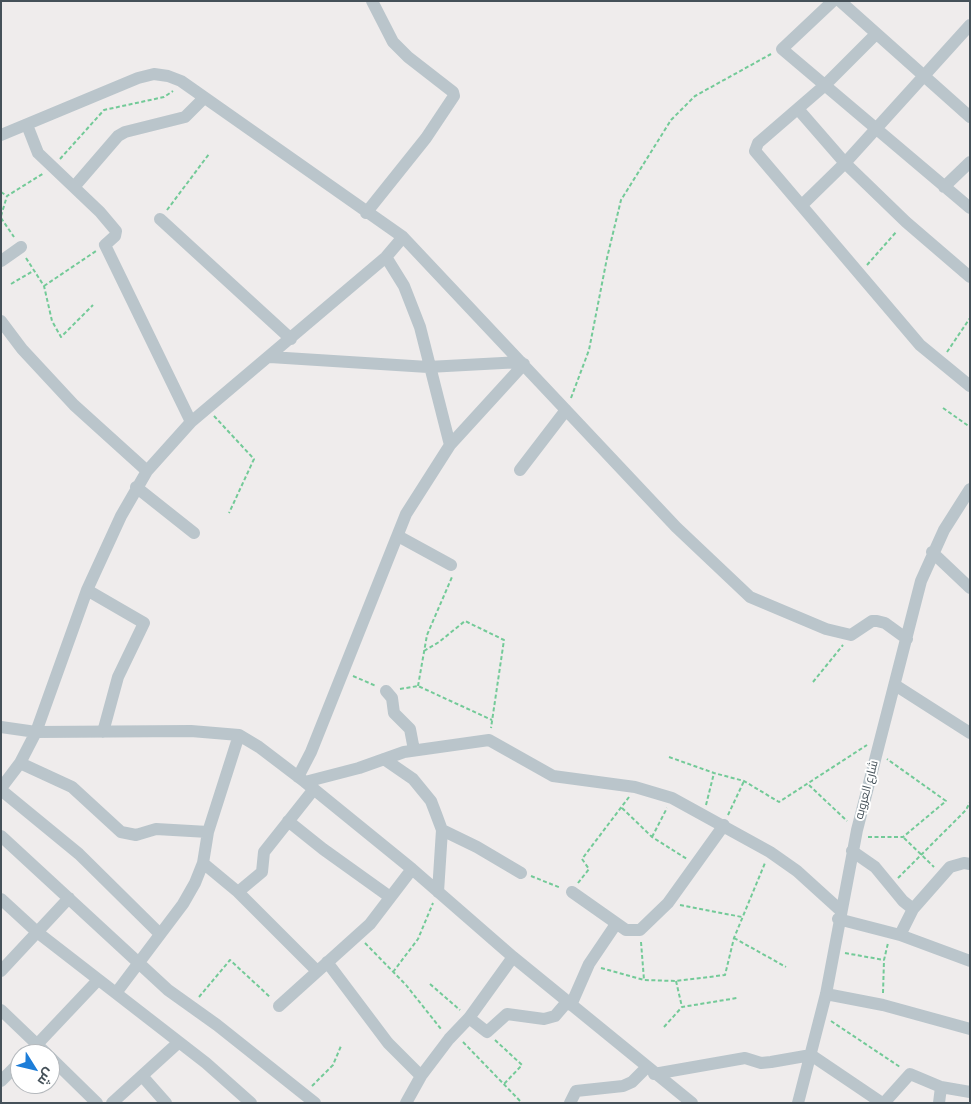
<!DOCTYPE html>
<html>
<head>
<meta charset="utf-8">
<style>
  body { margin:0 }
  #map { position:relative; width:971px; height:1104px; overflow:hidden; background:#efecec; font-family:"Archivo Narrow",Cairo,sans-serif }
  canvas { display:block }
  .frame { position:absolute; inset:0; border:2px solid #455159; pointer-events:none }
  .north { position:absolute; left:10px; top:1044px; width:50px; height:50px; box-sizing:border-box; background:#fff; border:1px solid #b5b9bd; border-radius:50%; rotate:126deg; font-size:14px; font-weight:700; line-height:20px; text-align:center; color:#455159 }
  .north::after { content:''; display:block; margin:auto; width:18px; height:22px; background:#1d7dd8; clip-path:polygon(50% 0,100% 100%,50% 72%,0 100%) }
</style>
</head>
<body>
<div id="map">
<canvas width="971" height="1104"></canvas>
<div class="frame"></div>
<div class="north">ش</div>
</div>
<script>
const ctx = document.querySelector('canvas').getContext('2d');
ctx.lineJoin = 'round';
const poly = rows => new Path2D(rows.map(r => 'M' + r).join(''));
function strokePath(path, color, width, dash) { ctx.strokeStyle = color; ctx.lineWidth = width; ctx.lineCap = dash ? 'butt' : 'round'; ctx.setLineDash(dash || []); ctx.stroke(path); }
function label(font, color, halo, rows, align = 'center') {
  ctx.font = font + ' "Archivo Narrow",Cairo,sans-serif'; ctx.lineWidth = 4; ctx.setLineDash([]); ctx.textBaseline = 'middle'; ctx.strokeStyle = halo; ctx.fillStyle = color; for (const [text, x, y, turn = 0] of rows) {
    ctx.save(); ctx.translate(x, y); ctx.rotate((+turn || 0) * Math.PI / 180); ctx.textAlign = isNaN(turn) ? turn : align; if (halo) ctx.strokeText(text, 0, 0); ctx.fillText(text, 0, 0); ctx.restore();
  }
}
const path = poly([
  [60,159,104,110,164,97,173,91],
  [1,192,7,196],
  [167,210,209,154],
  [1,216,7,196,44,173],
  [1,218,14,237],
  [26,258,44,286,52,321,61,337,93,305],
  [867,265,897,231],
  [11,284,33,271],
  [44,286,96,251],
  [947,352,970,318],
  [571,398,589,350,607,258,621,200,671,120,695,96,771,54],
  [943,408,970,427],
  [214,416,254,459,229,513],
  [424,651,439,642,465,621,504,640,491,728],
  [353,676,376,686],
  [813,682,843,645],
  [418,686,427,635,452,577],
  [400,689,418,686,492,720],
  [669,757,714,773,744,781,779,802,867,745],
  [809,785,847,821],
  [706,805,714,773],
  [622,808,652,837,687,859],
  [728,815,744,781],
  [652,837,667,808],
  [868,837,903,837,946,801,887,759],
  [904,838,934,867],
  [531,876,561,888],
  [898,878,966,810,970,802],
  [578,883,589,869,582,859,629,797],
  [680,905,742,917],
  [734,938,786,967],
  [641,942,644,980],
  [365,943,406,985,441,1029],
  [845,953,884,960],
  [601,968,644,980,676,981,725,975,734,938,765,863],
  [393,972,418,939,433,903],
  [676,981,682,1007],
  [430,984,460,1010],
  [883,993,884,960,888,943],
  [199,997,230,960,270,997],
  [831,1021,900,1067],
  [664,1027,682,1007,737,998],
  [495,1040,522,1065,504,1084],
  [463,1042,522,1103],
  [312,1086,333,1065,341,1046]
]);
const minor = poly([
  [833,1,782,49,970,208],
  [840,1,970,117],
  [875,35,824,86,758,143,755,151,920,345,970,386],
  [798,109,845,163,906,222,970,277],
  [27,125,38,153,100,212,116,231,115,236,105,245,191,422],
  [1,135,138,78,154,74,168,76,181,81,403,237,676,527,750,597,826,629,851,635,872,621,877,621,885,623,907,639],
  [74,187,118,136,125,132,185,117,204,98],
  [944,187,970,162],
  [802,205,845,163,970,25],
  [366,213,426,138,454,96,453,92,408,57,393,42,372,1],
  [160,219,291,339],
  [386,257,404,286,420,327,450,445],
  [1,261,21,247],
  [1,321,22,349,74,405,147,471],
  [270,357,428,367,521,362],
  [520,470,566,410],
  [136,487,194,533],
  [398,536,451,565],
  [932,552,970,588],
  [87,590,144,623,118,677,103,732],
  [895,685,970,733],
  [386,691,392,698,394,713,410,729,414,750],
  [1,727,36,732,191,731,239,735,259,747,305,782,359,768,404,752,489,740,553,776,635,787,672,798,770,852,797,871,840,910],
  [384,759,413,779,431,801,436,814,442,830,438,892],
  [20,763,72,787,121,832,136,835,156,829,208,832],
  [298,777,311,752,406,514,450,445,524,364],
  [305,782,412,869,513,957,692,1103],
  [1,788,20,763,36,732,87,590,121,516,147,471,191,422,386,257,403,237],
  [1,790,79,854,160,934],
  [288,821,323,849,390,897],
  [442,830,477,847,521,873],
  [1,836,168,990,217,1025,315,1103],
  [852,851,875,867,903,901,913,909],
  [203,863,238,892,316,970],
  [238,892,262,872,264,852,314,789],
  [572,892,626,930,640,930,668,903,724,825],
  [1,899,37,932,206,1063,251,1103],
  [838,919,900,935,970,961],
  [900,935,913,909,950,867,964,863,970,864],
  [327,962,388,1043,421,1076],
  [1,971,69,898],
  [116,993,183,904,195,883,203,863,208,832,239,735],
  [826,994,883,1005,970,1029],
  [571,1005,589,964,616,924],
  [279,1006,370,924,412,869],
  [1,1010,47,1054],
  [469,1018,487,1032,507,1014,544,1019,555,1016,567,1002],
  [28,1054,98,980],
  [50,1057,97,1103],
  [654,1074,745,1058,761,1063,771,1062,811,1055,882,1103],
  [143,1077,166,1103],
  [1,1081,20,1062],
  [112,1103,179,1042],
  [406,1103,421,1076,449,1039,469,1018,513,957],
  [570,1103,576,1091,623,1086,632,1082,647,1067],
  [798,1103,826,994,857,830,921,581,944,530,970,489],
  [884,1103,910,1074,941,1087,970,1092],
  [939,1103,941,1087]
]);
const streetNames = [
  ["شارع العروبه",867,790,-75]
];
strokePath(path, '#73ca98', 2, [4, 2.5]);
strokePath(minor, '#bac5cb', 12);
label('12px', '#455159', '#fff', streetNames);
</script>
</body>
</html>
